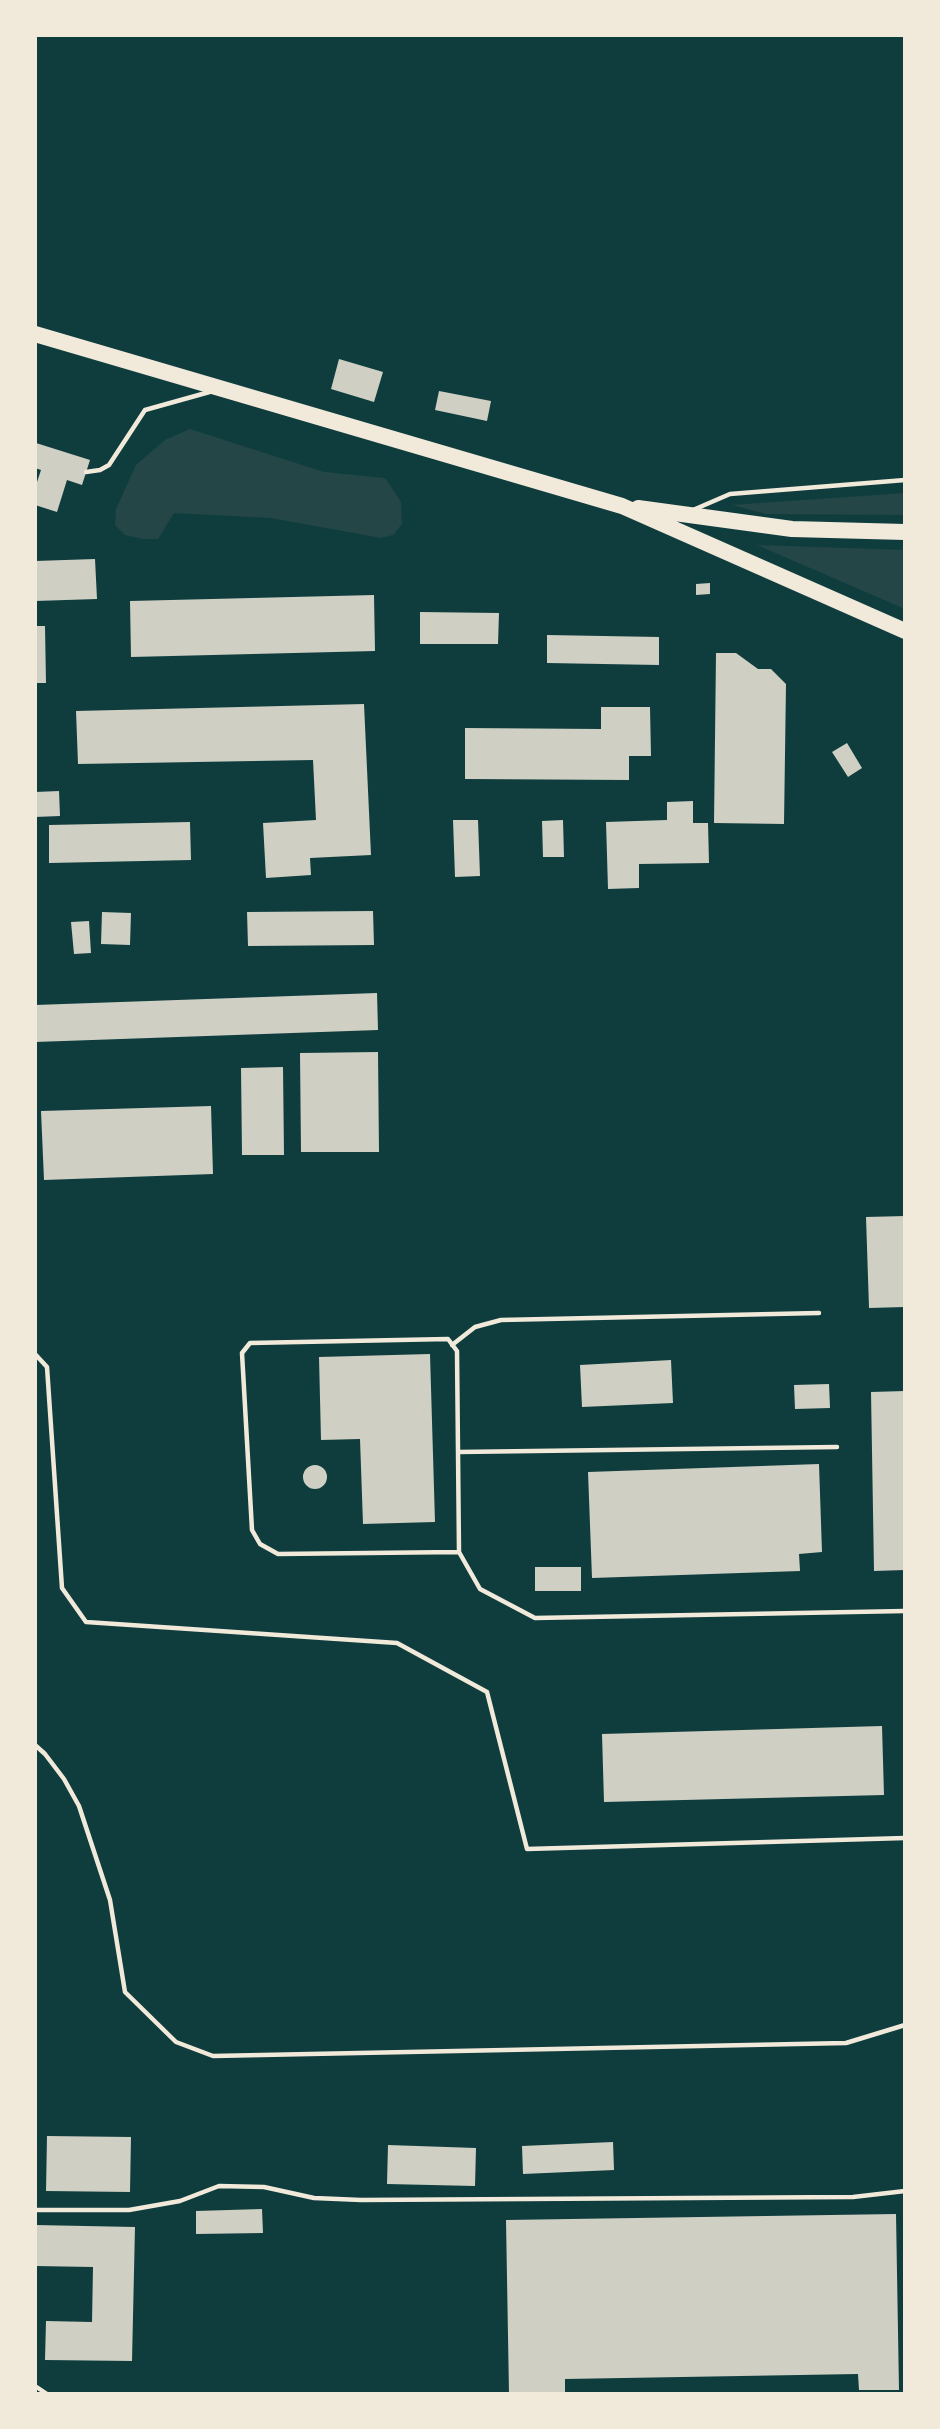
<!DOCTYPE html>
<html>
<head>
<meta charset="utf-8">
<style>
  body { margin:0 }
  #map { position:relative; width:940px; height:2429px; overflow:hidden; background:#0f3d3e; font-family:"Fira Sans Condensed",sans-serif }
  canvas { display:block }
  .frame { position:absolute; inset:0; border:37px solid #f1e9da; pointer-events:none }
</style>
</head>
<body>
<div id="map">
<canvas width="940" height="2429"></canvas>
<div class="frame"></div>
</div>
<script>
const ctx = document.querySelector('canvas').getContext('2d');
ctx.lineJoin = 'round';
function fill(path, color) { ctx.fillStyle = color; ctx.fill(path, 'evenodd'); }
const poly = rows => new Path2D(rows.map(r => 'M' + r).join(''));
function strokePath(path, color, width, dash) { ctx.strokeStyle = color; ctx.lineWidth = width; ctx.lineCap = dash ? 'butt' : 'round'; ctx.setLineDash(dash || []); ctx.stroke(path); }
const green = poly([
  [190,429,324,472,385,478,401,502,402,524,393,535,381,538,271,518,174,513,158,539,143,539,125,535,115,525,116,509,136,465,165,440],
  [905,493,905,515,766,514,732,505],
  [757,545,905,550,905,609]
]);
const building = poly([
  [339,359,383,372,374,402,331,389],
  [439,391,491,401,487,421,435,410],
  [36,443,90,460,82,485,67,480,57,512,35,505,35,488,41,470,35,468],
  [95,559,97,599,35,601,35,561],
  [710,583,710,594,696,595,696,584],
  [374,595,375,651,131,657,130,601],
  [420,612,499,613,498,644,420,644],
  [35,626,45,626,46,683,35,683],
  [547,635,659,637,659,665,547,663],
  [716,653,736,653,758,669,771,669,786,684,784,824,714,823],
  [364,704,371,855,310,858,311,875,266,878,263,823,316,820,313,760,78,764,76,711],
  [601,707,650,707,651,756,629,756,629,780,465,779,465,728,601,729],
  [847,743,862,768,848,777,832,752],
  [59,791,60,816,35,817,35,792],
  [693,801,693,823,708,823,709,863,639,864,639,888,608,889,606,822,667,820,667,802],
  [453,820,478,820,480,876,455,877],
  [563,820,564,857,543,857,542,821],
  [190,822,191,860,49,863,49,825],
  [373,911,374,945,248,946,247,912],
  [102,912,131,913,130,945,101,944],
  [89,921,91,953,74,954,71,922],
  [377,993,378,1030,35,1042,35,1005],
  [378,1052,379,1152,301,1152,300,1053],
  [283,1067,284,1155,242,1155,241,1068],
  [211,1106,213,1174,44,1180,41,1111],
  [905,1216,905,1307,869,1308,866,1217],
  [430,1354,435,1522,363,1524,360,1439,321,1440,319,1357],
  [671,1360,673,1403,582,1407,580,1365],
  [829,1384,830,1408,795,1409,794,1385],
  [905,1391,905,1570,874,1571,871,1392],
  [819,1464,822,1552,799,1554,800,1571,592,1578,588,1472],
  '303 1477a12 12 0 1 1 24 0a12 12 0 1 1-24 0Z',
  [535,1567,581,1567,581,1591,535,1591],
  [882,1726,884,1795,604,1802,602,1734],
  [47,2136,131,2137,130,2192,46,2191],
  [613,2142,614,2170,523,2174,522,2146],
  [388,2145,476,2148,475,2186,387,2184],
  [262,2209,263,2233,196,2234,196,2211],
  [896,2214,899,2390,859,2390,858,2374,565,2379,565,2394,509,2394,506,2220],
  [35,2225,135,2227,132,2361,45,2360,46,2321,92,2322,93,2267,35,2266]
]);
const service = poly([
  [86,472,100,470,109,465,145,410,213,391],
  [693,510,730,494,905,480],
  [452,1345,475,1327,501,1320,819,1313],
  [35,1354,47,1367,62,1588,86,1622,397,1643,487,1692,527,1849,905,1838],
  [458,1452,837,1447],
  [459,1552,278,1554,260,1544,252,1530,242,1353,250,1343,448,1339,457,1351,459,1552,480,1589,535,1618,905,1611],
  [35,1745,45,1754,64,1779,79,1806,110,1900,125,1992,176,2042,213,2056,846,2043,905,2025],
  [35,2210,129,2210,180,2201,219,2186,264,2187,314,2198,361,2200,853,2197,905,2191],
  [35,2386,47,2394]
]);
const primary = poly([
  [35,334,622,506,905,631],
  [638,508,792,529,905,532]
]);
fill(green, '#244646');
fill(building, '#cfcfc3');
strokePath(service, '#f1e9da', 4.5);
strokePath(primary, '#f1e9da', 16);
</script>
</body>
</html>
